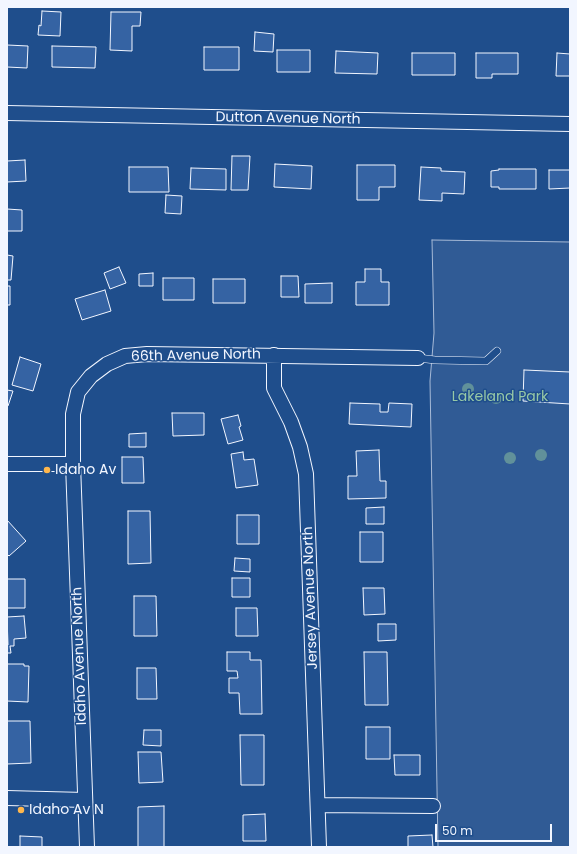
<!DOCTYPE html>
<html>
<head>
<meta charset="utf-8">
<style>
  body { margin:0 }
  #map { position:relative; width:577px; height:854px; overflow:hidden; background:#1f4e8c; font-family:Poppins,sans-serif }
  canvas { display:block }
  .frame { position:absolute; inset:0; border:8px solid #f2f6ff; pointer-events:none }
  .scale { position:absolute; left:435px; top:824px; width:117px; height:18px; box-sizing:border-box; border:2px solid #f2f6ff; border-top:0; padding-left:5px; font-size:12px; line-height:14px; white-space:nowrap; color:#f2f6ff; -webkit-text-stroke:3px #1f4e8c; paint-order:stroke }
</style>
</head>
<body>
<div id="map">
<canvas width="577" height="854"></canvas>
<div class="frame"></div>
<div class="scale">50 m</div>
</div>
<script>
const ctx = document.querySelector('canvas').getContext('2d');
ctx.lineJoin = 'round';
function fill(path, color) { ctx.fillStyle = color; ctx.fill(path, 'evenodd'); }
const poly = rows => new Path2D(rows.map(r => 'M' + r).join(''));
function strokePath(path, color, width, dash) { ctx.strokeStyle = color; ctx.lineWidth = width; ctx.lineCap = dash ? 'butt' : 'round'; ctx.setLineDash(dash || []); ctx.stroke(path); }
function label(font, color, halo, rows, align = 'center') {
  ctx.font = font + ' Poppins,sans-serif'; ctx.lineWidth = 3; ctx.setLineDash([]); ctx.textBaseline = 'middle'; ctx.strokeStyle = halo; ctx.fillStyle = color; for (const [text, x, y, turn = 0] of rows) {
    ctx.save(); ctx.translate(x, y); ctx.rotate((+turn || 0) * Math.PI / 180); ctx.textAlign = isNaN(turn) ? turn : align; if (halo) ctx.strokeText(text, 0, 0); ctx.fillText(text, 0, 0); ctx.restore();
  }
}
const built = poly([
  [432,240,570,242,570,847,438,847,430,381,434,333,432,240]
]);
const building = poly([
  [42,11,61,12,60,36,38,35,39,25,41,26,42,11],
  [111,12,141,12,140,26,132,26,132,51,110,50,111,12],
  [255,32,274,34,273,52,254,51,255,32],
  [7,45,28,46,27,68,7,67,7,45],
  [52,46,96,47,95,68,52,67,52,46],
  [204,47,239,47,239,70,204,70,204,47],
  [277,50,310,50,310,72,277,72,277,50],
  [336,51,378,53,377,74,335,73,336,51],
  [412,53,455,53,455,75,412,75,412,53],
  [476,53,518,53,518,74,492,74,492,78,476,78,476,53],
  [557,53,570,54,570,76,556,76,557,53],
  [232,156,250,156,248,190,231,190,232,156],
  [25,160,26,181,7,182,7,161,25,160],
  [275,164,312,166,311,189,274,187,275,164],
  [357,165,395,165,395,187,379,187,379,200,357,200,357,165],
  [129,167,168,167,169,192,129,192,129,167],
  [421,167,441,168,441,171,465,172,464,194,442,193,442,201,419,200,421,167],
  [191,168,226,169,226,190,190,189,191,168],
  [499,169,536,169,536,189,499,189,499,187,491,187,491,171,499,170,499,169],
  [549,170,570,170,570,188,549,189,549,170],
  [166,195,182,196,181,214,165,213,166,195],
  [7,209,22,210,22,231,7,231,7,209],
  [7,255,13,256,11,280,7,280,7,255],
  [119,267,126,283,110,289,104,273,119,267],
  [365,269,381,269,381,282,389,282,389,305,356,305,356,282,365,282,365,269],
  [153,273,153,286,139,286,139,274,153,273],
  [281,276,298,276,299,297,281,297,281,276],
  [163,278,194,278,194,300,163,300,163,278],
  [213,279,245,279,245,303,213,303,213,279],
  [332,283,332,303,305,303,305,284,332,283],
  [7,286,10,286,10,305,7,305,7,286],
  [105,290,111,311,82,320,75,299,105,290],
  [20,357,41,364,33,391,12,385,20,357],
  [524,370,570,372,570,404,523,401,524,370],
  [7,390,13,391,8,406,7,406,7,390],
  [350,403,380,404,380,412,388,412,389,403,412,404,411,427,349,424,350,403],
  [172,413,204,413,204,435,173,436,172,413],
  [238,415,241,426,239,427,243,440,228,444,221,419,238,415],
  [146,433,146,447,129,447,129,434,146,433],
  [379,450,380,481,386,481,386,498,348,499,348,476,357,476,356,451,379,450],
  [243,452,244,460,254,459,258,485,236,488,231,454,243,452],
  [122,457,143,457,144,483,122,483,122,457],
  [384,507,384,524,366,524,366,508,384,507],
  [128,511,150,511,151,563,128,564,128,511],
  [237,515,259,515,259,544,237,544,237,515],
  [7,520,26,541,9,556,7,554,7,520],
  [360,532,383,532,383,562,360,562,360,532],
  [235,558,250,559,250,572,234,571,235,558],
  [232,578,250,578,250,597,232,597,232,578],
  [7,579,25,579,25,608,7,608,7,579],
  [363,588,384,588,385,614,364,615,363,588],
  [134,596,156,596,157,636,134,636,134,596],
  [236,608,257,608,258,636,236,636,236,608],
  [24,616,26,638,14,639,14,646,10,646,11,653,7,653,7,645,8,645,7,617,24,616],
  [378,624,396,624,396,640,378,641,378,624],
  [227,652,250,652,250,660,261,660,262,714,240,714,239,693,229,693,229,678,238,678,237,671,227,671,227,652],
  [364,652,387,652,388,705,365,705,364,652],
  [7,664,24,664,24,666,29,666,28,702,7,701,7,664],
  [137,668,156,668,157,699,137,699,137,668],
  [7,721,30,721,31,763,7,764,7,721],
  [366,727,390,727,390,759,366,759,366,727],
  [144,730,161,730,161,746,143,745,144,730],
  [240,735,264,735,264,785,241,785,240,735],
  [138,752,161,752,163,782,139,783,138,752],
  [394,755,420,755,420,775,395,775,394,755],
  [164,806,164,847,138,847,138,807,164,806],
  [265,814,266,841,243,841,243,815,265,814],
  [432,835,433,847,408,847,408,836,432,835],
  [20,836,42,837,42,847,20,847,20,836]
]);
const lane = poly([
  [418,358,435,360,486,361,497,351]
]);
const street = poly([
  [7,113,570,124],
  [274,355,274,388,291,422,300,447,306,474,319,847],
  [7,464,73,464],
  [7,798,85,800],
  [318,805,433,806],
  [87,847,73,464,73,414,78,392,91,376,107,364,125,356,147,354,418,358]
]);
const trees = [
  [468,389],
  [496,398],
  [541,455],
  [510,458]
];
const markers = [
  [47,470,4,"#ffb74d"],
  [21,810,4,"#ffb74d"]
];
const streetNames = [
  ["Dutton Avenue North",288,119,1],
  ["66th Avenue North",196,356,-1],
  ["Jersey Avenue North",311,598,-92],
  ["Idaho Avenue North",80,656,-92]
];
const parkNames = [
  ["Lakeland Park",500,397]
];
const poiNames = [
  ["Idaho Av",55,470],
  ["Idaho Av N",29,810]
];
fill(built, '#305b95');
strokePath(built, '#a8bbd7', 1);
fill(building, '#3563a3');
strokePath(building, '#f2f6ff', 1);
strokePath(lane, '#f2f6ff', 8);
strokePath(street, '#f2f6ff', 16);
strokePath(lane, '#1f4e8c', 7);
strokePath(street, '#1f4e8c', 14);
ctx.fillStyle = '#61919a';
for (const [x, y] of trees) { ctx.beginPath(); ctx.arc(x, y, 6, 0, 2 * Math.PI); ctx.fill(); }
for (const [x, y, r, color] of markers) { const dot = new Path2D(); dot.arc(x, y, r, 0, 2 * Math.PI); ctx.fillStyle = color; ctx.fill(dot); strokePath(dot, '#1f4e8c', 1.5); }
label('14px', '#f2f6ff', '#1f4e8c', streetNames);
label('14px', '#97c8a6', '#1f4e8c', parkNames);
label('14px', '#f2f6ff', '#1f4e8c', poiNames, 'left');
</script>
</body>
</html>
